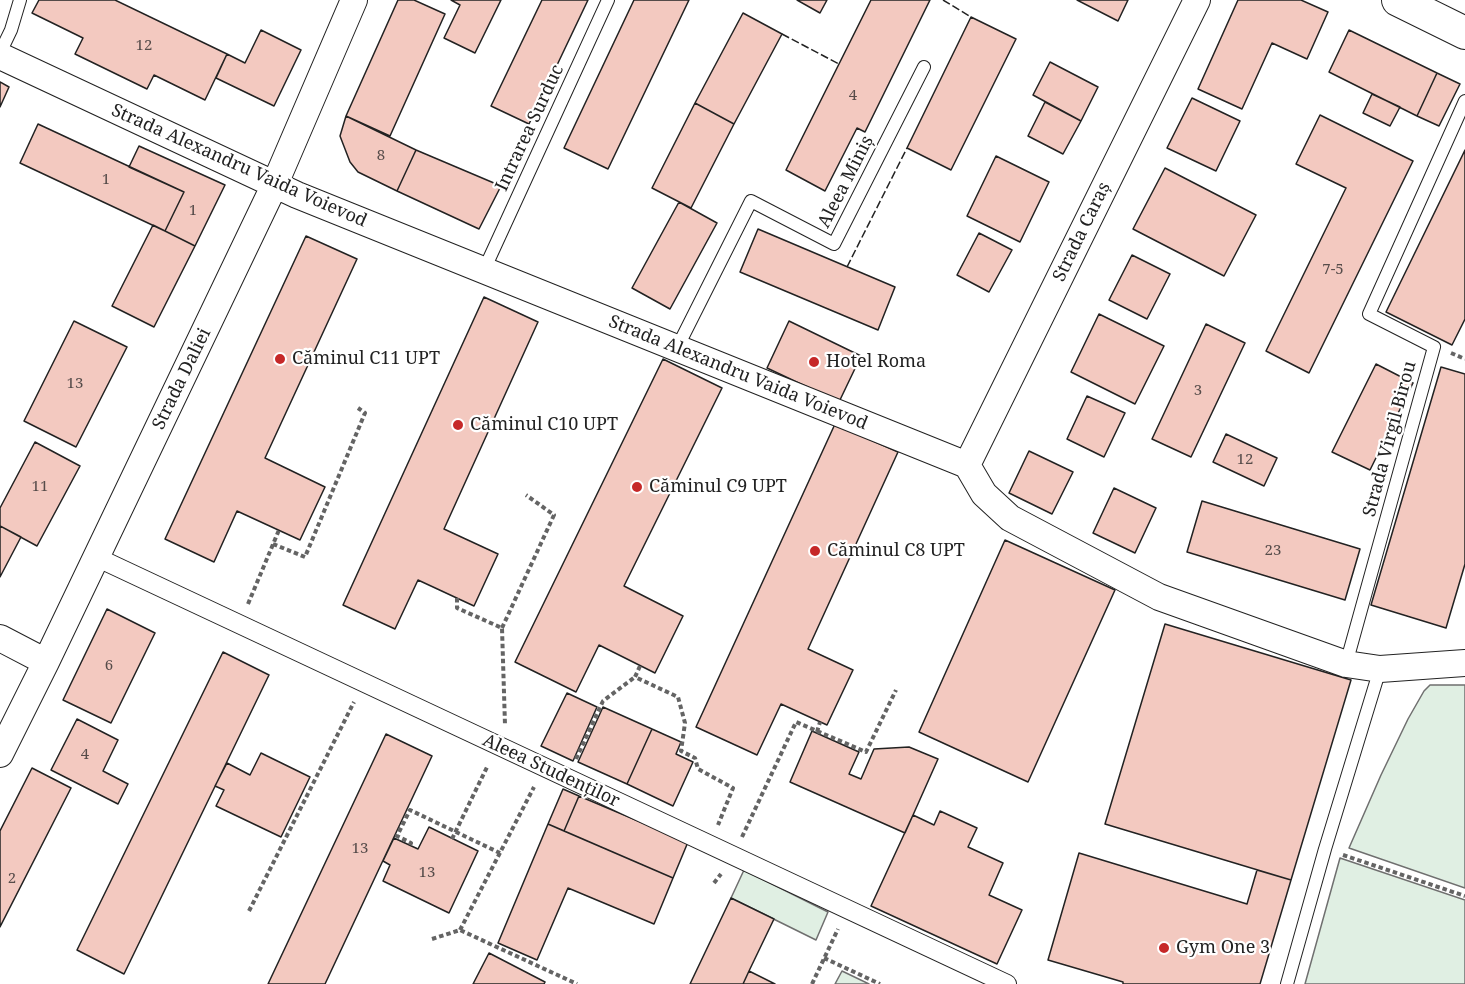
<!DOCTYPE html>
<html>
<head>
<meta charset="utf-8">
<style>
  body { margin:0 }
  canvas { display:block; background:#fff }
</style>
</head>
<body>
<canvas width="1465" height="984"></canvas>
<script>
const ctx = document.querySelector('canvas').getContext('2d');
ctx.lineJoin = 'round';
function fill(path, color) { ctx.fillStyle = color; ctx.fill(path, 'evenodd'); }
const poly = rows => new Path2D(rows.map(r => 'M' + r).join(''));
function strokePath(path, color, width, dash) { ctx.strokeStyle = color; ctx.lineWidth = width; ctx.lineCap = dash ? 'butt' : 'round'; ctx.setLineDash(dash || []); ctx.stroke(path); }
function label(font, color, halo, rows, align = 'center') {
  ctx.font = font + ' "Noto Serif",serif'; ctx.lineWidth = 4.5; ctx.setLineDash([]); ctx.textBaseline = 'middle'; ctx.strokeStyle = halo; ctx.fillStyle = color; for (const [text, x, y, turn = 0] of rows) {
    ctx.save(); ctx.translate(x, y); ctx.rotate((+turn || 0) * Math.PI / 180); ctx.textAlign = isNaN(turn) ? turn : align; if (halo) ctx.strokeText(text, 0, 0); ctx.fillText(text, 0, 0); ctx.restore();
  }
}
const green = poly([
  [1430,685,1465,685,1465,888,1349,848,1381,775,1408,719,1424,691,1430,685],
  [1340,858,1465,900,1465,984,1305,984,1340,858],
  [744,870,828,912,816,940,731,898,744,870],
  [842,971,869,984,835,984,842,971]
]);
const building = poly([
  [39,0,115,0,227,54,205,100,154,75,147,89,75,54,83,38,32,13,39,0],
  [398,0,414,0,445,14,390,136,346,116,398,0],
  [451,0,501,0,475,53,444,38,460,5,451,0],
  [542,0,588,0,529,124,491,106,542,0],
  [634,0,689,0,608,169,564,148,634,0],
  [797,0,827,0,820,13,797,0],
  [871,0,930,0,865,132,857,128,825,191,786,170,871,0],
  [1077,0,1128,0,1118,21,1077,0],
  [1238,0,1301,0,1328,12,1307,59,1272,43,1242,109,1198,89,1238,0],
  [743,13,782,34,734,124,695,103,743,13],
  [971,17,1016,39,951,170,907,148,971,17],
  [261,30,301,50,274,106,216,78,227,54,245,63,261,30],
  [1349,30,1437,73,1417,116,1329,72,1349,30],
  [1050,62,1098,87,1081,121,1033,95,1050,62],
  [1437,73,1460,84,1439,126,1417,116,1437,73],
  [0,82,9,87,0,107,0,82],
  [1372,94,1400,107,1390,126,1363,113,1372,94],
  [1192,98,1240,121,1216,171,1167,148,1192,98],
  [1045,102,1081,121,1063,154,1028,136,1045,102],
  [695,103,734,124,691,208,652,188,695,103],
  [1320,115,1413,161,1309,373,1266,351,1346,188,1296,164,1320,115],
  [346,116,416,150,397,191,358,172,350,162,340,136,346,116],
  [38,124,184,192,165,231,20,163,38,124],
  [139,146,225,185,195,246,165,231,184,192,129,167,139,146],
  [416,150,501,186,479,229,397,191,416,150],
  [1465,150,1465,319,1452,345,1386,312,1465,150],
  [996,156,1049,182,1020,242,967,216,996,156],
  [1165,168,1256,215,1224,276,1133,229,1165,168],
  [679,202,717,223,670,309,632,288,679,202],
  [153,225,195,246,154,327,112,306,153,225],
  [758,229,895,287,878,330,740,272,758,229],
  [979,233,1012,250,989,292,957,275,979,233],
  [306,236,357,259,265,458,325,487,300,540,237,511,214,562,165,539,306,236],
  [1132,255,1170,274,1147,319,1109,300,1132,255],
  [484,297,538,322,444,529,498,554,474,606,418,580,395,629,343,605,484,297],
  [1099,314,1164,346,1135,404,1071,372,1099,314],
  [74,321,127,347,76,447,24,421,74,321],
  [789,321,861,356,839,402,767,368,789,321],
  [1206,324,1245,343,1191,457,1152,439,1206,324],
  [663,359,722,388,624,586,683,616,655,673,599,645,576,692,515,662,663,359],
  [1376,364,1413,383,1370,470,1332,452,1376,364],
  [1441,367,1465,374,1465,564,1446,628,1371,605,1441,367],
  [1087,396,1125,413,1104,457,1067,439,1087,396],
  [835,424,898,452,808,649,853,670,827,725,781,704,757,755,696,727,835,424],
  [1226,434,1277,458,1264,486,1213,462,1226,434],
  [35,442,80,466,37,546,0,526,0,508,35,442],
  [1029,451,1073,472,1052,514,1009,493,1029,451],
  [1114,488,1156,508,1135,553,1093,533,1114,488],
  [1202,501,1360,549,1345,600,1187,552,1202,501],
  [0,526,21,537,0,577,0,526],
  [1005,540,1115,590,1028,782,919,732,1005,540],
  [107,609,155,633,111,723,63,700,107,609],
  [1165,624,1351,680,1291,880,1105,824,1165,624],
  [223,652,269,675,124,974,77,950,223,652],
  [567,693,597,707,573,761,541,746,567,693],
  [603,707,652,729,627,784,578,762,603,707],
  [77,719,118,740,103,771,128,784,118,804,51,770,77,719],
  [652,729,681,742,676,754,693,762,673,806,627,784,652,729],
  [812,731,859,752,849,774,861,779,874,749,909,747,938,759,905,833,790,782,812,731],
  [386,734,432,756,325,984,268,984,386,734],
  [261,753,310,777,281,837,216,806,224,790,215,786,227,763,250,775,261,753],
  [32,768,71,788,0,927,0,831,32,768],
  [563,789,579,796,564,831,548,824,563,789],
  [579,796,688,842,673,878,564,831,579,796],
  [940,811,977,828,968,847,1003,863,989,895,1022,910,997,964,871,906,913,815,934,825,940,811],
  [548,824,673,878,654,924,568,888,537,960,498,943,548,824],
  [429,827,478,851,449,913,383,881,390,865,383,861,394,838,418,849,429,827],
  [1079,853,1247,904,1257,870,1291,880,1260,984,1123,984,1123,982,1048,960,1079,853],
  [731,898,774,919,749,971,743,984,690,984,731,898],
  [489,953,545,982,544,984,473,984,489,953],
  [749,971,775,984,743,984,749,971]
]);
const path = poly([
  [1451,353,1465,359],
  [273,544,305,557,365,413,358,408],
  [457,598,457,608,502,628,505,725],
  [248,604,279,530],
  [502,628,554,515,526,495],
  [640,666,635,677,678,697,685,723,681,751,695,758,698,769,733,788,718,825],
  [817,732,820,722],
  [576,759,603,701,635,677],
  [742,837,796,722,866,752,896,690],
  [452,839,488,765],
  [410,845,411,843,397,836,410,810,500,853],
  [1343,855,1465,896],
  [714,883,721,874],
  [249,911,354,702],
  [460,930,534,787],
  [432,939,460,930,577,984],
  [824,958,880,984],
  [812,984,838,929]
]);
const service = poly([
  [0,53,11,30,20,0],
  [484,270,608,0],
  [677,348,751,201,834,244,924,67],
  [1346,664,1434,347,1369,314,1465,101],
  [1287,984,1325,849,1380,669]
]);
const pedestrian = poly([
  [96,557,1007,984]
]);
const minor = poly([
  [0,56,297,195,967,465,984,494,1010,518,1159,597,1346,664,1380,669,1465,663],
  [967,465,1197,0],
  [0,638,46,662],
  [0,754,46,662,274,186,354,0]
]);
const tertiary = poly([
  [1398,0,1465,33]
]);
const fence = poly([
  [943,0,971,17],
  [782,34,839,64],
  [847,267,907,148]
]);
const markers = [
  [280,359,6,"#c62828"],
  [814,362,6,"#c62828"],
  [458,425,6,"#c62828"],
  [637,487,6,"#c62828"],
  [815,551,6,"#c62828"],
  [1164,948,6,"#c62828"]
];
const numberNames = [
  ["12",144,46],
  ["4",853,96],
  ["8",381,156],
  ["1",106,180],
  ["1",193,211],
  ["7-5",1333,270],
  ["13",75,384],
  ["3",1198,391],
  ["12",1245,460],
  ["11",40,487],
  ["23",1273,551],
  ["6",109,666],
  ["4",85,755],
  ["13",360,849],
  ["13",427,873],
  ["2",12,879]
];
const streetNames = [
  ["Intrarea Surduc",530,128,-65],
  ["Strada Alexandru Vaida Voievod",239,166,24],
  ["Aleea Miniș",846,182,-63],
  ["Strada Caraș",1082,232,-64],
  ["Strada Alexandru Vaida Voievod",738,373,22],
  ["Strada Daliei",182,379,-64],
  ["Strada Virgil Birou",1390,439,-75],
  ["Aleea Studenților",551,771,25]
];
const poiNames = [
  ["Căminul C11 UPT",292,359],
  ["Hotel Roma",826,362],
  ["Căminul C10 UPT",470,425],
  ["Căminul C9 UPT",649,487],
  ["Căminul C8 UPT",827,551],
  ["Gym One 3",1176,948]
];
fill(green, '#e0efe3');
strokePath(green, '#6f6f6f', 1.5);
fill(building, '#f3c9c0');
strokePath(building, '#222', 1.5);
strokePath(service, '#222', 14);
strokePath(pedestrian, '#222', 20);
strokePath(minor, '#222', 28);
strokePath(tertiary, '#222', 34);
strokePath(path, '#646464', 4, [4.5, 3]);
strokePath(service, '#fff', 12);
strokePath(pedestrian, '#fff', 18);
strokePath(minor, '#fff', 26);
strokePath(tertiary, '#fff', 32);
strokePath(fence, '#222', 1.5, [8, 3]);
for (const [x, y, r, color] of markers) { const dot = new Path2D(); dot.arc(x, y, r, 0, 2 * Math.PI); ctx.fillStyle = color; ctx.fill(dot); strokePath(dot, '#fff', 2); }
label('15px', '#564c4a', null, numberNames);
label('18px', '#222', '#fff', streetNames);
label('18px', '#222', '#fff', poiNames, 'left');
</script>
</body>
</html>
